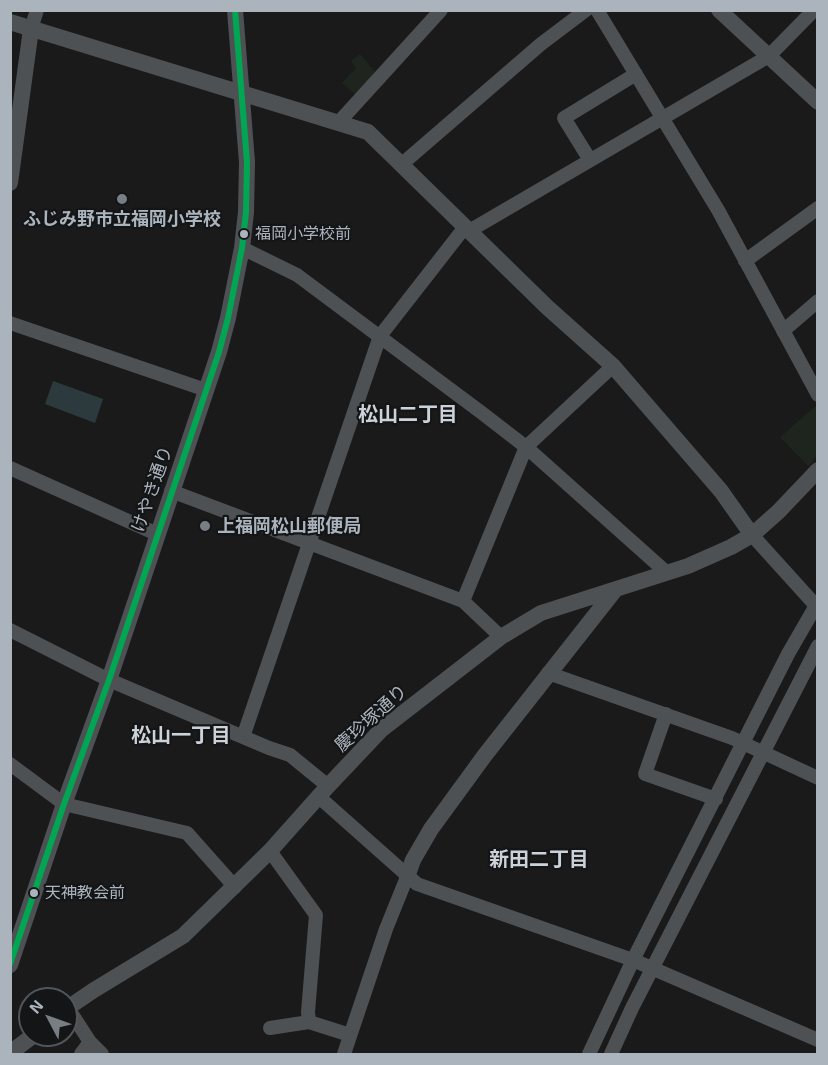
<!DOCTYPE html>
<html>
<head>
<meta charset="utf-8">
<style>
  body { margin:0 }
  #map { position:relative; width:828px; height:1065px; overflow:hidden; background:#1a1a1b; font-family:"Exo 2",sans-serif }
  canvas { display:block }
  .frame { position:absolute; inset:0; border:12px solid #abb4bc; pointer-events:none }
  .north { position:absolute; left:18px; top:987px; width:60px; height:60px; box-sizing:border-box; background:#141517; border:2px solid #505559; border-radius:50%; rotate:311deg; font-size:16px; font-weight:700; line-height:24px; text-align:center; color:#abb4bc }
  .north::after { content:''; display:block; margin:auto; width:21px; height:27px; background:#787e84; clip-path:polygon(50% 0,100% 100%,50% 72%,0 100%) }
</style>
</head>
<body>
<div id="map">
<canvas width="828" height="1065"></canvas>
<div class="frame"></div>
<div class="north">N</div>
</div>
<script>
const ctx = document.querySelector('canvas').getContext('2d');
ctx.lineJoin = 'round';
function fill(path, color) { ctx.fillStyle = color; ctx.fill(path, 'evenodd'); }
const poly = rows => new Path2D(rows.map(r => 'M' + r).join(''));
function strokePath(path, color, width, dash) { ctx.strokeStyle = color; ctx.lineWidth = width; ctx.lineCap = dash ? 'butt' : 'round'; ctx.setLineDash(dash || []); ctx.stroke(path); }
function label(font, color, halo, rows, align = 'center') {
  ctx.font = font + ' "Exo 2","Noto Sans JP",sans-serif'; ctx.lineWidth = 4.5; ctx.setLineDash([]); ctx.textBaseline = 'middle'; ctx.strokeStyle = halo; ctx.fillStyle = color; for (const [text, x, y, turn = 0] of rows) {
    ctx.save(); ctx.translate(x, y); ctx.rotate((+turn || 0) * Math.PI / 180); ctx.textAlign = isNaN(turn) ? turn : align; if (halo) ctx.strokeText(text, 0, 0); ctx.fillText(text, 0, 0); ctx.restore();
  }
}
const green = poly([
  [360,54,376,73,356,95,342,83,356,68,351,61],
  [817,405,817,455,809,467,780,437]
]);
const water = poly([
  [53,381,103,399,95,423,45,404]
]);
const minor = poly([
  [597,10,718,210,818,395],
  [31,29,37,10],
  [339,122,441,10],
  [590,160,564,118,636,74],
  [402,164,541,44,586,10],
  [469,231,769,56,814,10],
  [242,248,297,275,482,413,526,447,666,572],
  [745,261,818,208],
  [10,323,206,390],
  [783,331,818,301],
  [10,468,157,534],
  [171,491,463,601,501,637],
  [752,535,818,608],
  [463,601,526,447,613,366],
  [10,630,109,680,269,748,290,755,328,786],
  [548,673,732,738,818,778],
  [666,714,645,774,716,799],
  [243,737,380,336,465,227],
  [10,764,64,804,187,833,235,887],
  [319,797,417,884,633,960,818,1040],
  [270,851,316,915,308,1012,309,1022,350,1035],
  [68,1008,90,1042,102,1054],
  [270,1028,309,1022],
  [81,1054,90,1042],
  [344,1054,386,929,407,877],
  [589,1054,633,960,788,654,818,602],
  [611,1054,632,1008,818,646]
]);
const tertiary = poly([
  [719,10,818,102],
  [10,22,368,132,547,307,613,366,721,491,752,535],
  [10,183,31,29],
  [407,877,413,860,431,829,485,755,615,590],
  [10,965,64,804,109,680,219,352,228,318,242,248,246,212,247,162,235,10],
  [66,1009,94,990,183,936,270,851,328,786,381,730,501,637,541,613,688,566,731,547,752,535,778,512,818,470],
  [10,1053,34,1035]
]);
const bus1 = poly([
  [10,964,64,804,109,680,219,352,228,318,242,248,246,212,247,162,235,10]
]);
const markers = [
  [122,199,6,"#787e84"],
  [244,234,5,"#abb4bc"],
  [205,526,6,"#787e84"],
  [34,893,5,"#abb4bc"]
];
const busNames = [
  ["福岡小学校前",255,234],
  ["天神教会前",45,893]
];
const poiNames = [
  ["ふじみ野市立福岡小学校",122,219],
  ["上福岡松山郵便局",217,526,"left"]
];
const streetNames = [
  ["けやき通り",152,489,-71],
  ["慶珍塚通り",371,718,-42]
];
const neighbourhoodNames = [
  ["松山二丁目",408,414],
  ["松山一丁目",181,735],
  ["新田二丁目",539,859]
];
fill(green, '#1e251e');
fill(water, '#2c3a3e');
strokePath(minor, '#4e5154', 14);
strokePath(tertiary, '#4e5154', 16);
strokePath(bus1, '#00a651', 6);
for (const [x, y, r, color] of markers) { const dot = new Path2D(); dot.arc(x, y, r, 0, 2 * Math.PI); ctx.fillStyle = color; ctx.fill(dot); strokePath(dot, '#141517', 2); }
label('16px', '#abb4bc', '#141517', busNames, 'left');
label('bold 18px', '#abb4bc', '#141517', poiNames);
label('18px', '#abb4bc', '#141517', streetNames);
label('bold 20px', '#ccd2d8', '#141517', neighbourhoodNames);
</script>
</body>
</html>
